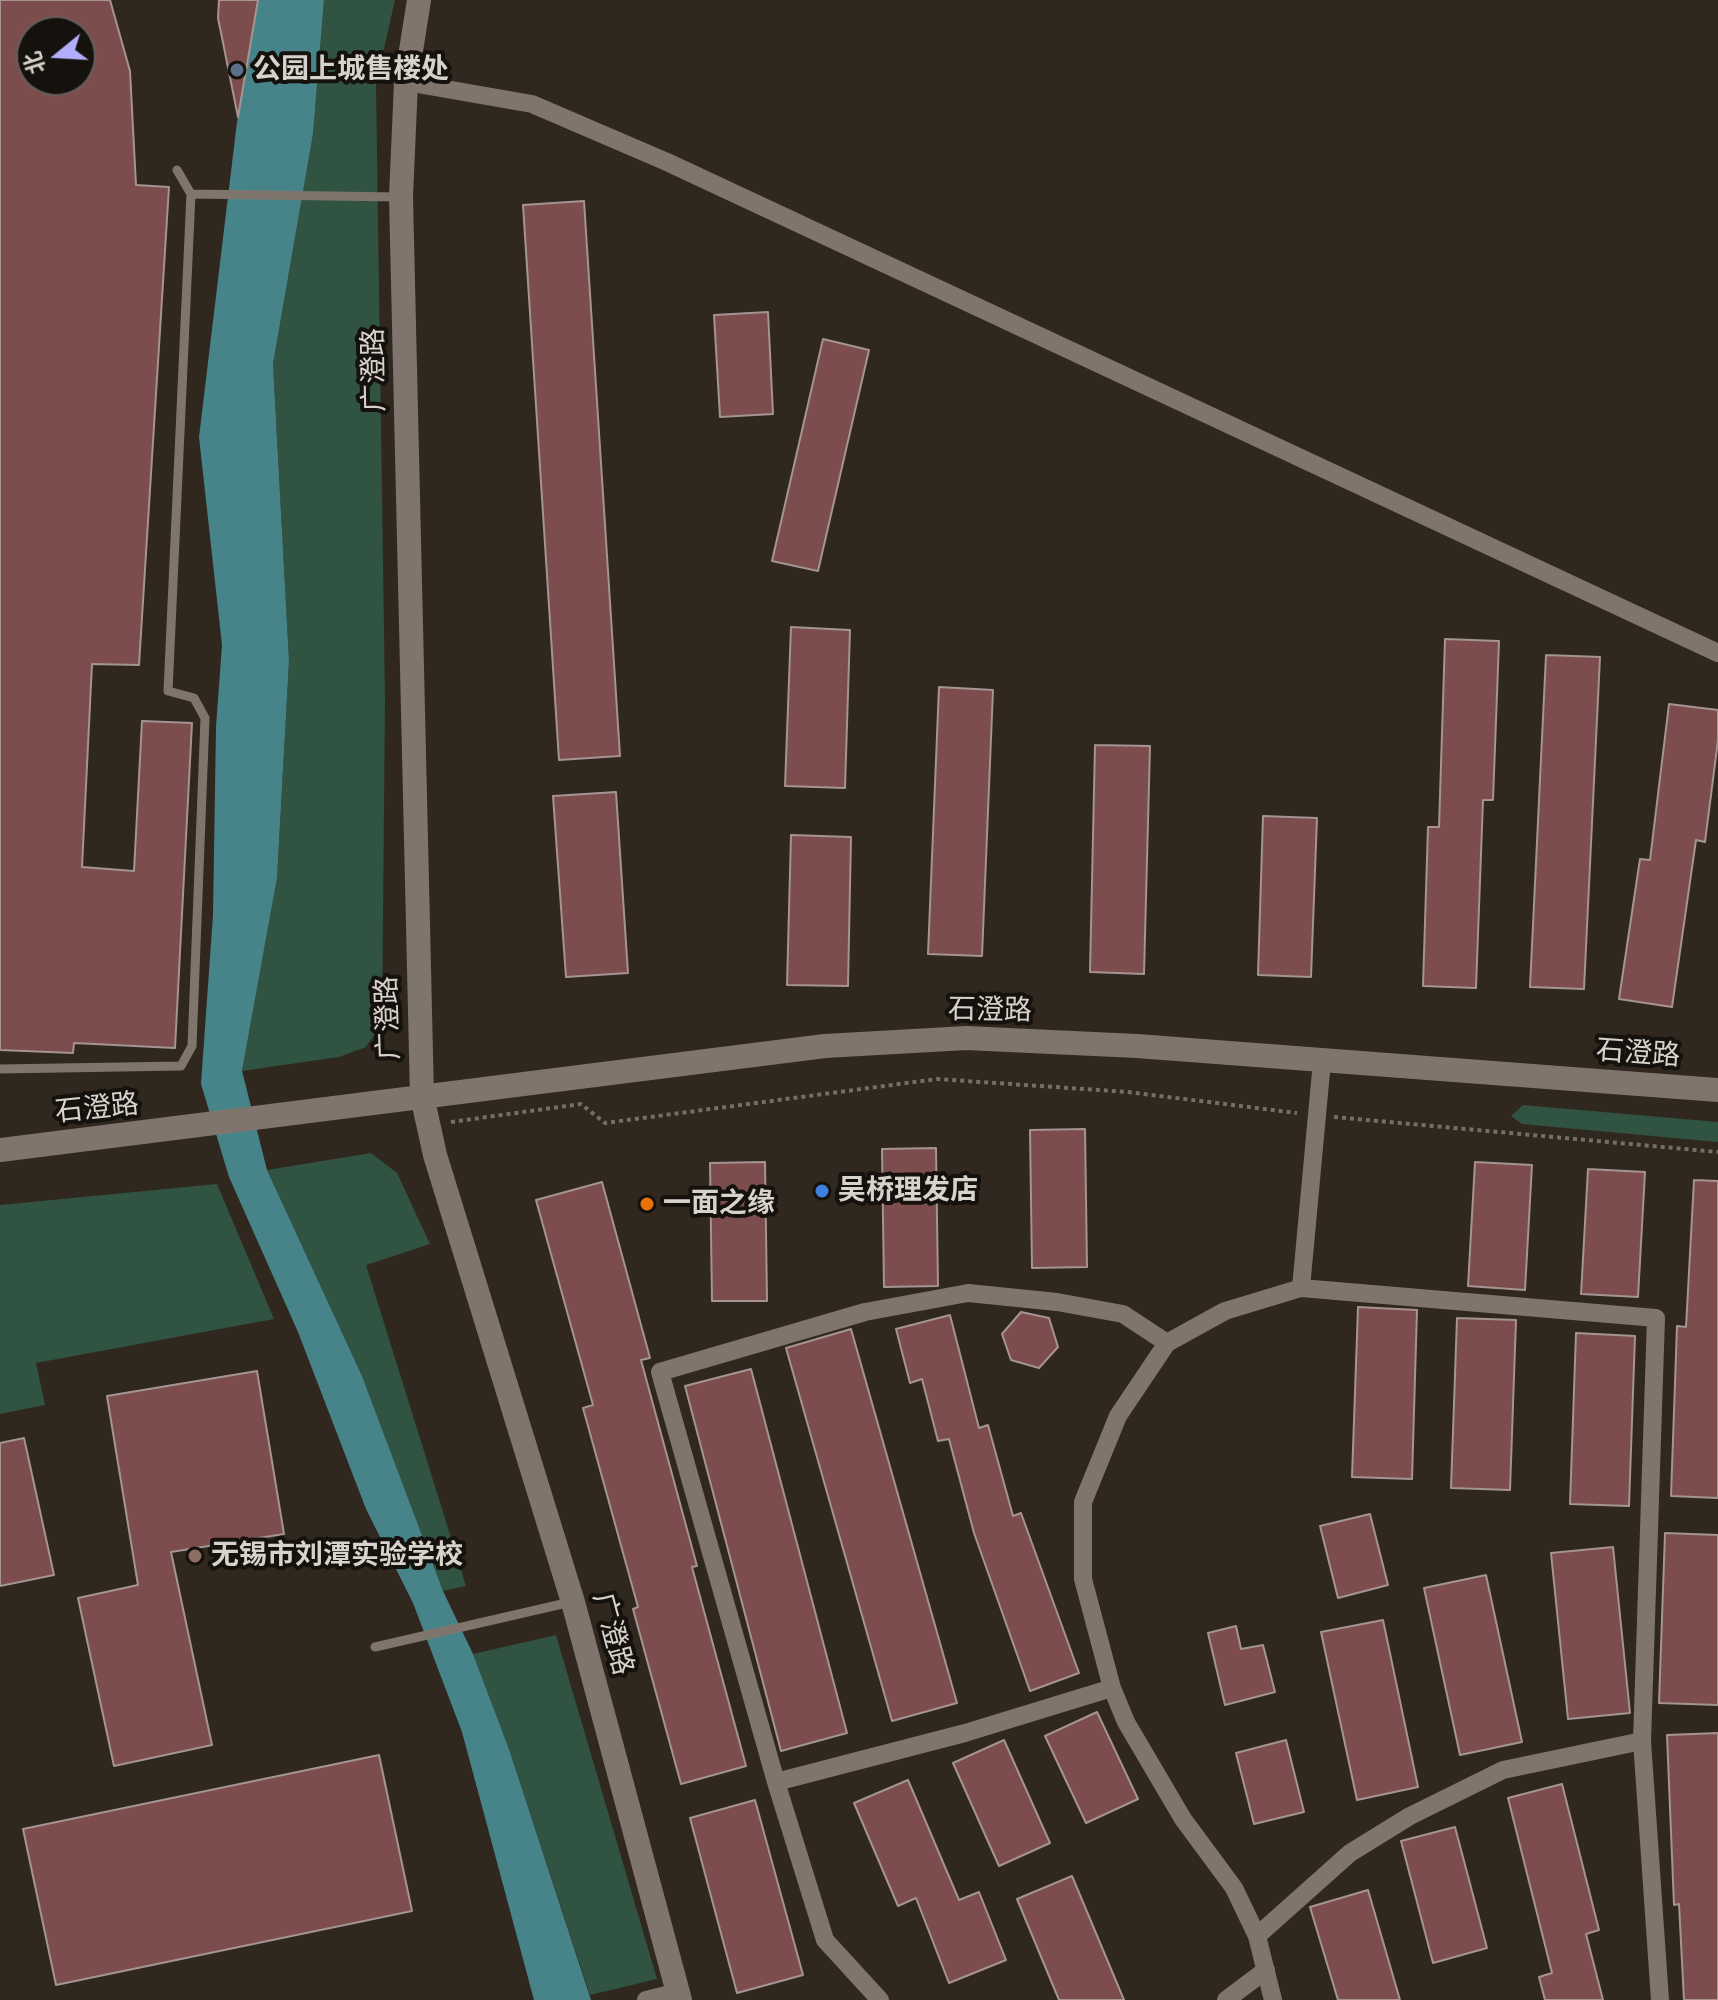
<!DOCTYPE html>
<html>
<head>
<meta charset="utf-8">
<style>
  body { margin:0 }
  #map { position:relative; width:1718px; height:2000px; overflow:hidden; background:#30271f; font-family:Arial,"Noto Sans SC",sans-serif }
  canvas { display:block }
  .north { position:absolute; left:16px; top:16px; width:80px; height:80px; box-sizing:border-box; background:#15110d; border:2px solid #635e5a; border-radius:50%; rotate:252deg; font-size:22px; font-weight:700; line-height:32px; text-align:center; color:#d8d2cd }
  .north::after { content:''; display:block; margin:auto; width:28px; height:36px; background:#b1adfa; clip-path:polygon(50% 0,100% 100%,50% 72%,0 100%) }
</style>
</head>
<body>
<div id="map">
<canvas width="1718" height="2000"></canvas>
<div class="north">北</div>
</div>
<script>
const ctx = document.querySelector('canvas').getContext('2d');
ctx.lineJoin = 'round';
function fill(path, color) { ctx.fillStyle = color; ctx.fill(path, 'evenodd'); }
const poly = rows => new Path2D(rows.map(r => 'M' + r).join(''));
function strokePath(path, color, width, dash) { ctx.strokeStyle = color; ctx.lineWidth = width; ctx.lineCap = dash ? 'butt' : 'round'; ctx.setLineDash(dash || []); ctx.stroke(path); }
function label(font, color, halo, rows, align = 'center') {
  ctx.font = font + ' Arial,"Noto Sans SC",sans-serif'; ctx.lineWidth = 8; ctx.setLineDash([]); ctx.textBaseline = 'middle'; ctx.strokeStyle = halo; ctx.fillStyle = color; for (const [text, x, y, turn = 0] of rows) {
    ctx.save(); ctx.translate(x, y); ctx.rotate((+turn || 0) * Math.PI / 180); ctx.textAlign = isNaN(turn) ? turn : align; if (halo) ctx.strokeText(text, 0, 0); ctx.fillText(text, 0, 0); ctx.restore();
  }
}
const green = poly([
  [324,0,395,0,376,84,385,700,382,1023,366,1047,339,1057,242,1071,277,878,289,661,273,364,313,134],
  [1523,1105,1718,1122,1718,1142,1522,1124,1511,1116],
  [371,1153,397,1173,430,1244,366,1265,466,1586,443,1591,362,1376,267,1170],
  [217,1184,274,1319,36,1363,45,1405,0,1414,0,1205],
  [556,1635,657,1979,590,1995,509,1749,473,1654]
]);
const water = poly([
  [258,0,324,0,313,134,273,364,289,661,277,878,242,1071,267,1170,362,1376,443,1591,473,1654,509,1749,591,2000,534,2000,462,1732,413,1603,366,1509,298,1332,229,1177,201,1084,213,915,216,727,222,645,199,437,237,122]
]);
const building = poly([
  [0,0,110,0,130,71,136,185,169,187,139,665,92,664,82,867,134,871,142,721,192,723,175,1048,74,1043,73,1053,0,1050,0,0],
  [32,32,80,32,80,80,32,80,32,32],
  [219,0,258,0,238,117,218,18,219,0],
  [584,201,620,756,559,760,523,205,584,201],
  [768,312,773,414,720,417,714,315,768,312],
  [823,339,869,350,818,571,772,561,823,339],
  [791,627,850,630,845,788,785,786,791,627],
  [1445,639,1499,641,1493,800,1483,800,1476,988,1423,986,1428,827,1439,827,1445,639],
  [1546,655,1600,657,1584,989,1530,987,1546,655],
  [939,687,993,690,982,956,928,954,939,687],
  [1669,704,1718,710,1718,740,1705,842,1696,840,1672,1007,1619,999,1640,859,1650,860,1669,704],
  [1095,745,1150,746,1144,974,1090,972,1095,745],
  [616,792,628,973,566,977,553,796,616,792],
  [1263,816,1317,818,1311,977,1258,975,1263,816],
  [791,835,851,837,848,986,787,985,791,835],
  [1085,1129,1087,1267,1032,1268,1030,1130,1085,1129],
  [936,1148,938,1286,884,1287,882,1149,936,1148],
  [765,1162,767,1301,712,1301,710,1163,765,1162],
  [1475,1162,1532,1165,1525,1290,1468,1286,1475,1162],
  [1588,1169,1645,1172,1638,1297,1581,1294,1588,1169],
  [1694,1180,1718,1181,1718,1498,1671,1496,1677,1326,1686,1327,1694,1180],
  [602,1182,650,1358,641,1360,697,1566,692,1567,746,1766,681,1784,633,1609,638,1607,583,1408,593,1405,536,1200,602,1182],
  [1358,1307,1417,1310,1412,1479,1352,1477,1358,1307],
  [1021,1312,1049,1318,1058,1347,1039,1368,1011,1360,1002,1334,1021,1312],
  [950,1315,979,1428,988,1425,1013,1516,1021,1513,1079,1673,1030,1691,974,1533,949,1439,938,1441,922,1379,910,1383,896,1329,950,1315],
  [1457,1318,1516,1320,1510,1490,1451,1488,1457,1318],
  [851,1329,957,1703,892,1721,786,1348,851,1329],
  [1576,1333,1635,1336,1629,1506,1570,1504,1576,1333],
  [751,1369,847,1733,781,1751,685,1386,751,1369],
  [257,1371,284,1534,171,1552,212,1745,114,1766,78,1598,138,1585,107,1396,257,1371],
  [24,1438,54,1575,0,1586,0,1443,24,1438],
  [1370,1514,1388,1585,1338,1598,1320,1526,1370,1514],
  [1665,1533,1718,1535,1718,1705,1659,1703,1665,1533],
  [1613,1547,1630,1713,1568,1719,1551,1553,1613,1547],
  [1486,1575,1522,1742,1460,1755,1424,1588,1486,1575],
  [1383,1620,1418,1787,1357,1800,1321,1632,1383,1620],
  [1236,1626,1241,1649,1263,1645,1275,1692,1225,1705,1208,1633,1236,1626],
  [1097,1712,1138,1799,1086,1823,1045,1736,1097,1712],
  [1718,1733,1718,2000,1684,2000,1679,1904,1674,1905,1667,1735,1718,1733],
  [1004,1740,1050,1843,999,1866,953,1763,1004,1740],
  [1286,1740,1304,1812,1254,1824,1236,1753,1286,1740],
  [379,1755,412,1911,56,1985,23,1829,379,1755],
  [908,1780,959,1900,979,1892,1006,1960,949,1983,916,1898,898,1906,854,1803,908,1780],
  [1562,1784,1599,1930,1586,1934,1603,2000,1545,2000,1539,1977,1552,1973,1508,1798,1562,1784],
  [755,1800,803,1975,737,1993,690,1818,755,1800],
  [1455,1827,1487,1948,1433,1963,1401,1841,1455,1827],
  [1072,1876,1124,2000,1059,2000,1017,1899,1072,1876],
  [1368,1890,1400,2000,1338,2000,1310,1907,1368,1890]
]);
const path = poly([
  [1334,1117,1718,1152],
  [451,1122,581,1104,605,1123,937,1079,1128,1092,1297,1113]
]);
const service = poly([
  [191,194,400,197],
  [0,1069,181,1066,192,1046,205,718,194,698,168,691,191,194,177,170],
  [375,1647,571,1602]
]);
const minor = poly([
  [406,82,532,104,667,162,1718,653],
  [1301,1288,1656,1318,1642,1741],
  [776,1782,660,1372,865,1312,968,1293,1057,1302,1123,1314,1167,1343],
  [1257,1936,1350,1853,1410,1816,1503,1770,1642,1741,1660,2000],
  [646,2000,678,1992],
  [880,2000,825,1940,776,1782,965,1733,1112,1688],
  [1226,2000,1266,1970],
  [1273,2000,1257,1936,1234,1888,1183,1819,1126,1722,1112,1688,1083,1579,1083,1502,1118,1416,1167,1343,1225,1311,1301,1288,1322,1061]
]);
const tertiary = poly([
  [419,0,406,82,401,197,422,1096,435,1155,573,1602,680,2000],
  [0,1150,825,1046,966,1038,1137,1046,1718,1090]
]);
const markers = [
  [237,70,8,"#5c6f8a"],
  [822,1191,8,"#3f7fe0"],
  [647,1204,8,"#e8710a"],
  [195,1556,8,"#8d6e63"]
];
const poiNames = [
  ["公园上城售楼处",253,70],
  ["吴桥理发店",838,1191],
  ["一面之缘",663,1204],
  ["无锡市刘潭实验学校",211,1556]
];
const streetNames = [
  ["广澄路",375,370,-91],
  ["石澄路",990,1011,1],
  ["广澄路",389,1018,-92],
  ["石澄路",1638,1054,4],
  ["石澄路",97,1109,-6],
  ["广澄路",612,1634,75]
];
fill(green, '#305342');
fill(water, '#47848a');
fill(building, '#7c4d4c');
strokePath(building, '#a49492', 2);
strokePath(path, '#766e67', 4, [4, 4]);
strokePath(service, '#80756c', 9);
strokePath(minor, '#80756c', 18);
strokePath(tertiary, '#80756c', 24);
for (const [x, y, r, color] of markers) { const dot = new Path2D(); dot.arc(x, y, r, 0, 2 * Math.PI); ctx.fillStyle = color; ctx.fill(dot); strokePath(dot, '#15110d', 3); }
label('bold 28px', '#d8d2cd', '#15110d', poiNames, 'left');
label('28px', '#d8d2cd', '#15110d', streetNames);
</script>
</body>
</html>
